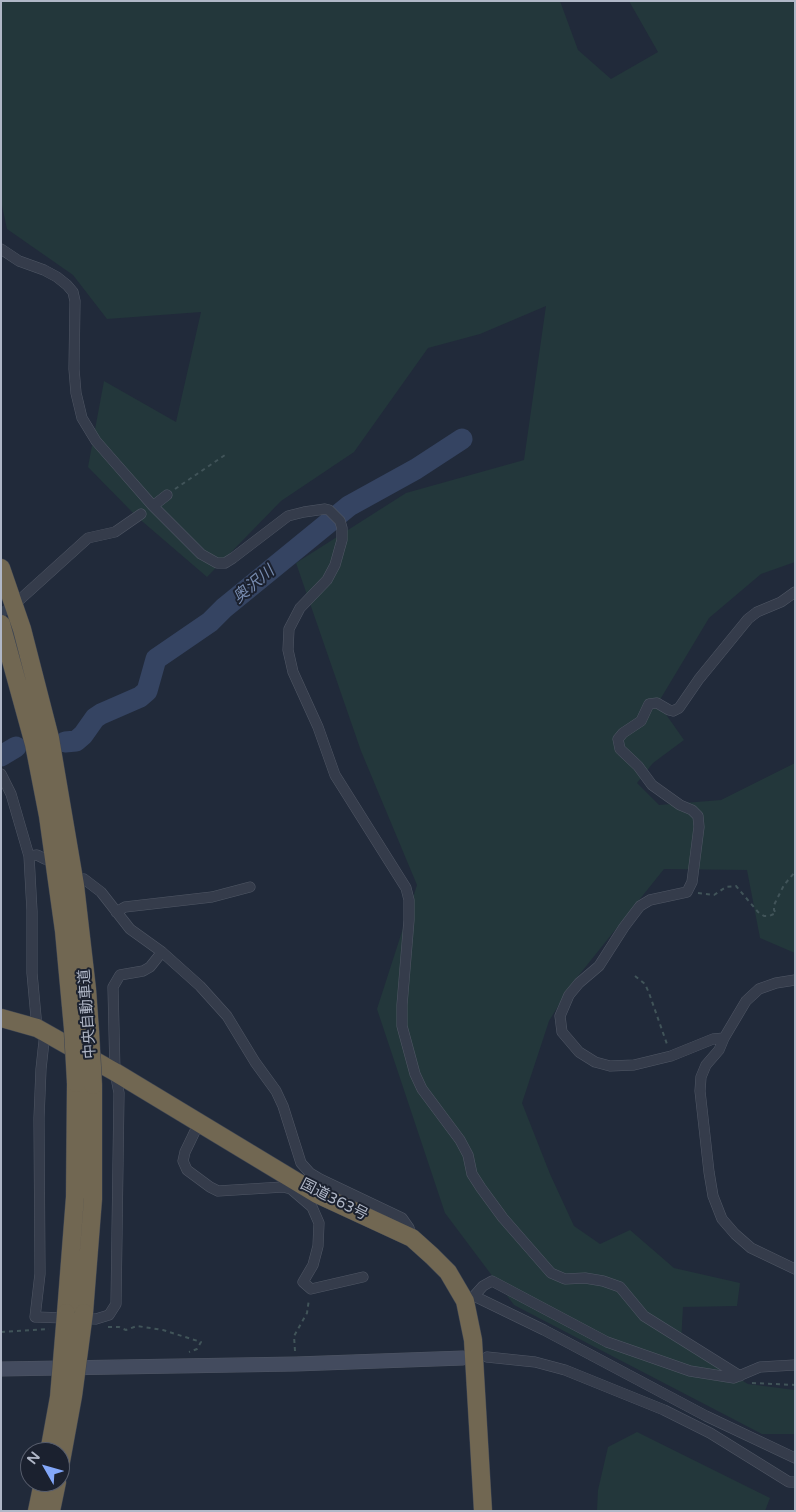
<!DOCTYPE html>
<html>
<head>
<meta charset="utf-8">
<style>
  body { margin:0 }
  #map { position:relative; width:796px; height:1512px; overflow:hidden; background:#212a3a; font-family:"Varela Round",sans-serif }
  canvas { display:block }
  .frame { position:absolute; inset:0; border:2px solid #b0b7c7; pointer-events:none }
  .north { position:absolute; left:20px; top:1442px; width:50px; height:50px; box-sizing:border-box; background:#1b212f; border:1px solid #575d6c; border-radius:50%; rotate:308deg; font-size:14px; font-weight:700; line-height:20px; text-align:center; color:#b0b7c7 }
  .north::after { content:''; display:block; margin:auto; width:18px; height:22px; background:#83a7f9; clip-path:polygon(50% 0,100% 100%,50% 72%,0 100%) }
</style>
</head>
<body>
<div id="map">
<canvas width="796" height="1512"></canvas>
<div class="frame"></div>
<div class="north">N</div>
</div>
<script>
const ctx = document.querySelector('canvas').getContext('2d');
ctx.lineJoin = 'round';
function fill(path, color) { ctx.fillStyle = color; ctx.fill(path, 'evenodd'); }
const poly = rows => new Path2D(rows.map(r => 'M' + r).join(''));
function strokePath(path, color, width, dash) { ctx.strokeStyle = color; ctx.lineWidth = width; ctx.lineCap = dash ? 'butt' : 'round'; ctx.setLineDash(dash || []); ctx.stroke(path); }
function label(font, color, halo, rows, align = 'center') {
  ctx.font = font + ' "Varela Round","Noto Sans JP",sans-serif'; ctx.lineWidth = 4; ctx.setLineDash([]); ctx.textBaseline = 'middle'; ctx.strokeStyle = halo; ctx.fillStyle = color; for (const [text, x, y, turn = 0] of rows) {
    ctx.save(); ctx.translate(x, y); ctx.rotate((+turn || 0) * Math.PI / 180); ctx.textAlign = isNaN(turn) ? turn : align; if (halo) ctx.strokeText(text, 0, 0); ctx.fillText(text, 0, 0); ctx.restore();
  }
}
const green = poly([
  [1,1,560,1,578,50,611,79,658,52,629,1,791,1,795,4,795,562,761,574,709,618,658,703,684,740,653,763,637,783,659,805,721,800,795,763,795,953,760,938,747,870,664,869,571,985,549,1021,522,1103,550,1174,574,1226,600,1244,630,1230,674,1268,740,1283,737,1306,683,1307,681,1343,748,1384,795,1390,795,1434,762,1434,514,1305,445,1213,377,1009,417,885,361,751,296,563,406,493,524,460,546,306,480,334,428,348,354,452,281,501,207,577,136,516,88,467,104,381,176,422,201,312,107,319,73,275,7,229,1,201],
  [637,1432,770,1498,765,1511,597,1511,598,1490,608,1447]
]);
const river = poly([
  [65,742,76,741,83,735,95,718,101,714,140,697,147,691,156,659,210,622,224,608,349,506,416,469,462,439],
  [1,756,16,747]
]);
const streetTunnel = poly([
  [1,613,15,604]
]);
const path = poly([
  [175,489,225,455],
  [698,893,714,895,726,887,736,886,758,912,764,916,769,916,776,913,774,910,774,905,784,885,795,872],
  [635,976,645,984,649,993,668,1047],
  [108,1327,119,1327,126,1330,137,1326,163,1330,201,1342,197,1349,189,1352],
  [1,1332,49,1329],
  [295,1351,294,1336,307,1313,309,1299],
  [752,1383,795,1385]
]);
const street = poly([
  [1,249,19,261,44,270,57,277,67,285,73,292,75,301,74,369,76,393,82,418,96,441,117,465,153,506,201,554,217,563,225,563,233,558,288,516,304,512,325,509,329,510,340,521,342,528,342,540,335,565,327,580,300,608,289,629,288,650,293,672,318,727,335,775,406,888,409,900,409,920,402,1005,402,1026,415,1074,422,1089,460,1140,468,1155,472,1174,481,1188,503,1218,551,1273,565,1279,585,1278,603,1281,620,1287,644,1316,740,1376],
  [153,506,167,495],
  [15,604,88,538,115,532,141,514],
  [1,774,11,794,29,856,32,911,32,973,37,1028],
  [29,856,37,855,45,859],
  [84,879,101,892,130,929,162,952,200,986,227,1016,255,1062,276,1091,283,1106,301,1163,310,1173,320,1179,402,1218,409,1228,412,1238],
  [116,912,125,907,212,897,250,887],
  [795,980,776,983,759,989,746,1001,724,1038,719,1050,706,1065,701,1077,700,1091,709,1172,713,1196,722,1219,735,1234,751,1248,795,1269],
  [45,1032,41,1069,39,1118,40,1274,35,1317,96,1319,109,1315,116,1304,119,1093,115,1072,113,987,120,975,143,971,150,967,162,952],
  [724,1038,713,1039,671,1056,634,1065,610,1066,595,1062,579,1052,562,1032,560,1016,569,995,579,983,599,966,624,927,640,906,650,900,687,892,692,882,699,827,698,816,692,810,680,805,652,785,638,766,620,749,618,739,623,733,641,721,649,704,657,703,669,710,673,711,679,708,699,679,748,619,757,612,781,602,795,592],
  [199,1123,185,1152,183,1161,187,1170,210,1187,218,1191,283,1187,291,1189,294,1184],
  [291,1189,312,1207,319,1223,318,1246,313,1265,303,1282,311,1289,363,1277],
  [474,1296,483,1286,492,1281,607,1342,690,1371,734,1378,760,1367,795,1365],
  [465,1301,474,1296,544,1330,706,1416,795,1458],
  [487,1357,535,1362,565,1370,664,1410,710,1433,789,1482,795,1482]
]);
const secondary = poly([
  [1,1369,296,1364,463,1358]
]);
const highway = poly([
  [1,568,22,629,50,738,75,885,87,989,90,1031],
  [1,624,34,744,48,816,64,931,73,1029],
  [1,1018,37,1028,115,1072,317,1194,412,1238,432,1256,448,1272,465,1301,473,1340,483,1511],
  [66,1313,75,1197,76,1083],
  [84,1313,93,1199,93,1085],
  [37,1511,43,1482],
  [51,1511,57,1482]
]);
const highwayBridge = poly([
  [73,1029,76,1083],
  [90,1031,93,1085],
  [49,1452,59,1397,66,1313],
  [60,1467,73,1396,84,1313]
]);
const streetNames = [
  ["中央自動車道",88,1014,-94],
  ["国道363号",334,1200,27]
];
const waterNames = [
  ["奥沢川",254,585,-40]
];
fill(green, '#23373b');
strokePath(river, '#354462', 21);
strokePath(streetTunnel, '#363f4f', 10, [10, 5]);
strokePath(street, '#505765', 11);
strokePath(secondary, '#505765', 15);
strokePath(highway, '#3d4452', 19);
strokePath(path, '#415459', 2, [4, 4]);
strokePath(street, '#353c4b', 10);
strokePath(secondary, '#434b5e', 14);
strokePath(highway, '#716752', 18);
strokePath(highwayBridge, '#3d4452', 19, []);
strokePath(highwayBridge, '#716752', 18);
label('15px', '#b0b7c7', '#1b212f', streetNames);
label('italic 16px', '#778baf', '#1b212f', waterNames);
</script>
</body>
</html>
